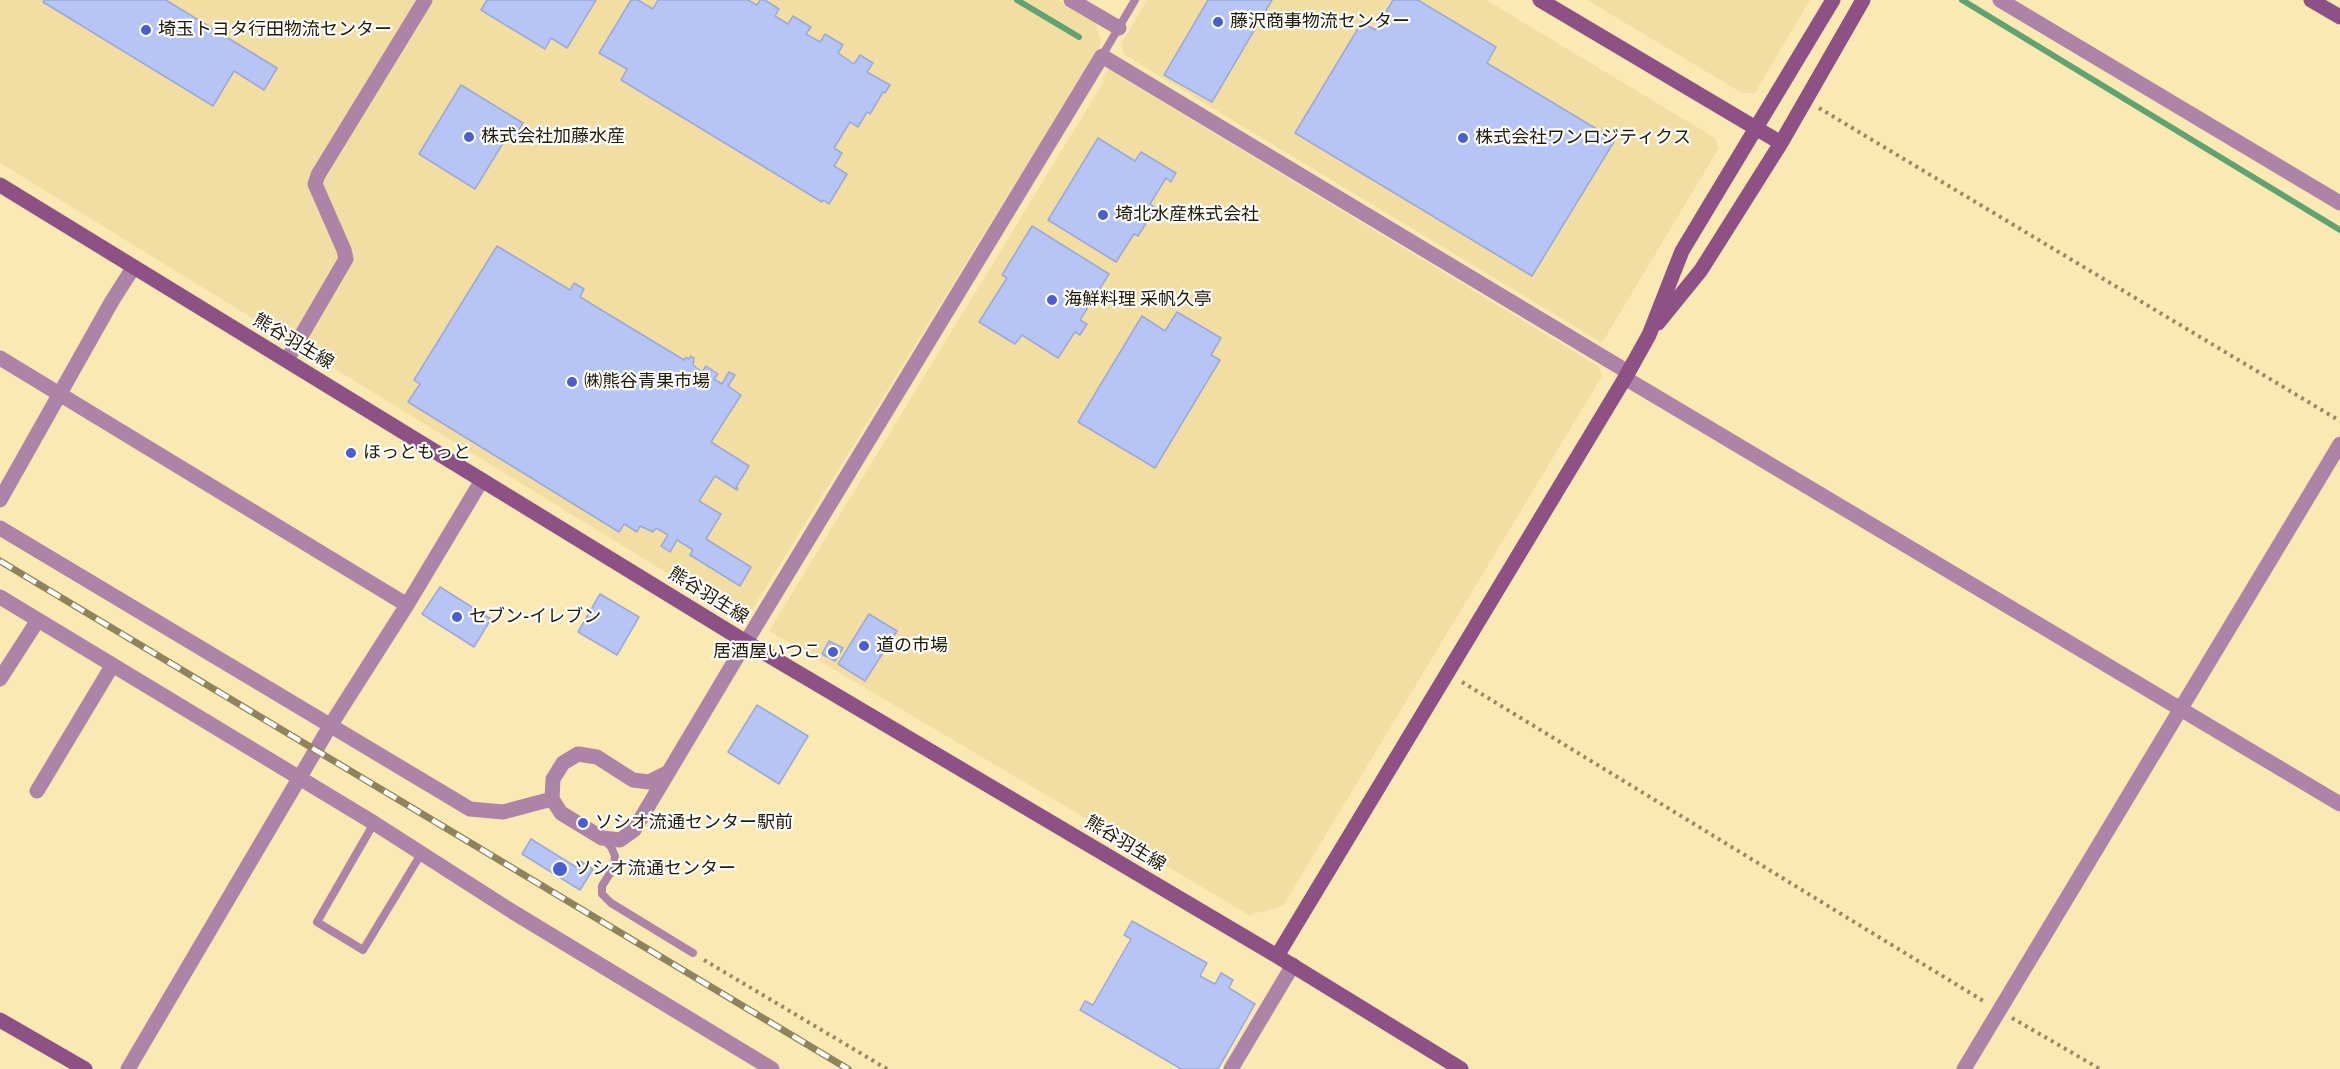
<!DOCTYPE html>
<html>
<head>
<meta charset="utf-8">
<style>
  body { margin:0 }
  canvas { display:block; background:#fbe9b4 }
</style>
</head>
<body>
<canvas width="2340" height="1069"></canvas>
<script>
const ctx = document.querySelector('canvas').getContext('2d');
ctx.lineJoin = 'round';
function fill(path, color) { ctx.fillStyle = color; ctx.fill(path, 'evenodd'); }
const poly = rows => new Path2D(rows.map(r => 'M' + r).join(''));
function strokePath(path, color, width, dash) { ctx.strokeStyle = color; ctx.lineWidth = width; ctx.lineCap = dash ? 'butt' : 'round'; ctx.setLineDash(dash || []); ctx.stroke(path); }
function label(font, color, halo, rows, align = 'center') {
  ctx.font = font + ' Signika,"Noto Sans JP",sans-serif'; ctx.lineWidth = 4.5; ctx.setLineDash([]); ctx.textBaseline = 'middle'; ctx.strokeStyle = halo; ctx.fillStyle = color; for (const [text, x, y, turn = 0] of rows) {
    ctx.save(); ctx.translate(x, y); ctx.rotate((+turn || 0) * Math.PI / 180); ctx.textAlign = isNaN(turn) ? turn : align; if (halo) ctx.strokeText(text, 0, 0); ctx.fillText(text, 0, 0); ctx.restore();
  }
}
const built = poly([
  [0,0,1058,0,1096,23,1101,44,745,621,0,163],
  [1147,0,1486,0,1715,138,1719,148,1602,343,1123,54,1122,43],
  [1587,0,1810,0,1755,93,1742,93],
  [1108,69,1598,366,1602,376,1283,906,1249,915,769,631,1104,81,1102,78]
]);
const stream = poly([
  [1017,0,1079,37],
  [1962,0,2340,230]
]);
const building = poly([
  [44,0,166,0,277,68,264,90,234,71,213,106,43,2,44,0],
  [487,0,596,0,567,48,551,38,545,49,481,10,487,0],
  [631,0,638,0,653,9,658,0,748,0,757,5,760,0,765,0,779,9,775,16,788,24,793,16,811,27,806,34,820,42,825,34,843,45,838,53,854,64,860,55,873,63,867,72,890,85,885,93,883,92,870,114,867,112,858,127,850,122,834,148,842,153,834,166,847,174,829,204,823,200,822,202,621,80,627,69,599,53,631,0],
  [1208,0,1272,0,1212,102,1164,75,1208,0],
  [1393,0,1418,0,1496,47,1487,63,1615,140,1532,276,1295,133,1362,22,1375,30,1393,0],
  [461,85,523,123,514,138,508,135,475,189,419,154,461,85],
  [1098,138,1135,161,1141,152,1176,173,1171,182,1166,178,1150,204,1156,208,1138,236,1134,234,1116,262,1048,220,1098,138],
  [1032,226,1109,274,1080,320,1087,324,1080,335,1075,332,1058,358,1022,335,1015,344,979,322,1007,278,1002,275,1032,226],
  [497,246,570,290,574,283,584,289,580,297,684,360,686,357,689,359,691,356,694,358,693,365,702,372,706,366,718,374,714,379,722,384,729,372,735,375,728,386,741,395,711,442,749,466,736,487,738,488,737,490,715,476,699,501,721,514,706,539,751,567,740,586,690,555,693,550,677,540,670,552,661,546,668,535,656,528,653,532,640,526,637,532,624,524,619,532,408,402,420,384,414,380,497,246],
  [1177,312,1221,338,1211,355,1220,360,1155,468,1078,422,1142,316,1165,331,1177,312],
  [440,587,491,619,474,647,422,614,440,587],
  [600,594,639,617,617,655,578,632,600,594],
  [869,614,897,631,865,681,838,664,869,614],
  [829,641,843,648,835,661,822,654,829,641],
  [757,705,808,736,779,784,728,752,757,705],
  [531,839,576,867,580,861,593,869,580,890,522,854,531,839],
  [1132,921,1207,963,1200,976,1215,984,1221,973,1233,980,1229,988,1255,1004,1218,1069,1181,1069,1080,1010,1085,1001,1093,1005,1131,939,1124,935,1132,921]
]);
const path = poly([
  [1819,108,2340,421],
  [1462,682,1985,1002],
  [704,960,887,1069],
  [2012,1018,2100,1069]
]);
const lane = poly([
  [1102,56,1135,0],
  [374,823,317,922,363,950,421,854],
  [603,839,611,847,615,856,614,867,602,886,602,894,611,903,693,953]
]);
const street = poly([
  [1071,0,1119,28],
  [2000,0,2340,203],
  [0,358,407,605],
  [287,360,346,259,344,250,315,184,318,175,425,0],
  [1625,378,2340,804],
  [0,500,112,301,133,268],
  [0,528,470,809,503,812,552,799],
  [0,597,374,823,513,912,772,1069],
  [0,679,38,620],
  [667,773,649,782,633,780,597,757,578,754,563,763,553,779,552,799,561,813,602,838,620,840,634,830,746,642,1102,56,1628,372],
  [37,791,112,666],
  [128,1069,330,726,407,605,482,480],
  [1231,1069,1293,965],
  [1964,1069,2340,444]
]);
const secondary = poly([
  [1540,0,1781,143],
  [2311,0,2340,17],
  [0,185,746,642,1277,956,1461,1069],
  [1658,323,1701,270,1781,143,1863,0],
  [1277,956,1625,378,1649,335,1682,251,1833,0],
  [0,1020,85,1069]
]);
const rail = poly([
  [0,561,848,1069]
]);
const markers = [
  [1218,22,6,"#4a5dd1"],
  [146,30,6,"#4a5dd1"],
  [469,137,6,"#4a5dd1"],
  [1463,138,6,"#4a5dd1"],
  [1103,215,6,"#4a5dd1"],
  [1052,300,6,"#4a5dd1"],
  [572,382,6,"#4a5dd1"],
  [351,453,6,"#4a5dd1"],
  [457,617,6,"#4a5dd1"],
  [864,646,6,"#4a5dd1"],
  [833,652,6,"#4a5dd1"],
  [583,823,6,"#4a5dd1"],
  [560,869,8,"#4a5dd1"]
];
const poiNames = [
  ["藤沢商事物流センター",1230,22],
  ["埼玉トヨタ行田物流センター",158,30],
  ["株式会社加藤水産",481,137],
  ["株式会社ワンロジティクス",1475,138],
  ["埼北水産株式会社",1115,215],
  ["海鮮料理 采帆久亭",1064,300],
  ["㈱熊谷青果市場",584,382],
  ["ほっともっと",363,453],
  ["セブン-イレブン",469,617],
  ["道の市場",876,646],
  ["居酒屋いつこ",821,652,"right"],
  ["ソシオ流通センター駅前",595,823],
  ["ソシオ流通センター",574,869]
];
const streetNames = [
  ["熊谷羽生線",293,342,31],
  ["熊谷羽生線",708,596,32],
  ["熊谷羽生線",1125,844,31]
];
fill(built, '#f2dea2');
strokePath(stream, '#61a273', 6);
fill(building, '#b6c5f5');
strokePath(building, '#9ba9d8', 1.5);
strokePath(path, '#968963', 4, [3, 4.5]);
strokePath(lane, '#ad83a7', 8);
strokePath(street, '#ad83a7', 15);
strokePath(secondary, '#8d5185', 15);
strokePath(rail, '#8f835e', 7);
strokePath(rail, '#fff', 4.5, [14]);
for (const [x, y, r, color] of markers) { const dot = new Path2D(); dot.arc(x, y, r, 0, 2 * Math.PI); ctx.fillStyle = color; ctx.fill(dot); strokePath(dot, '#fff', 2); }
label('18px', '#201905', '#fff', poiNames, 'left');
label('18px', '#201905', '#fff', streetNames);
</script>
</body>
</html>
